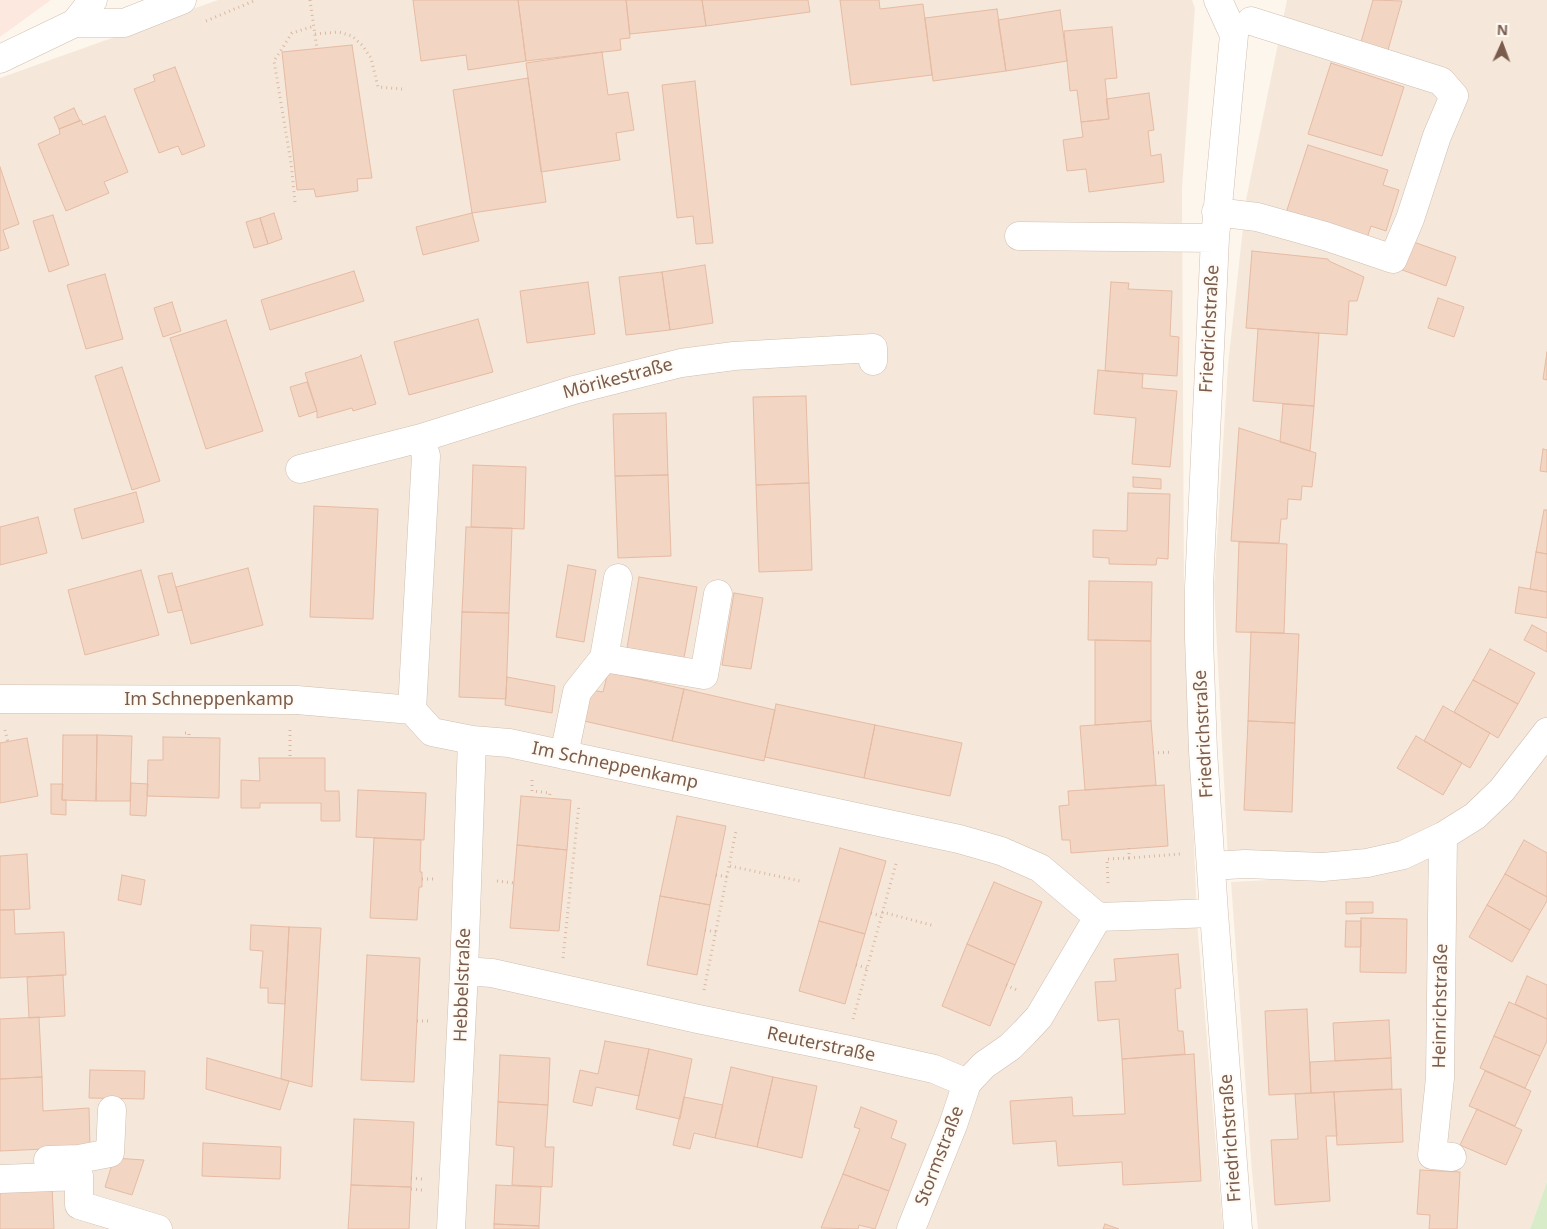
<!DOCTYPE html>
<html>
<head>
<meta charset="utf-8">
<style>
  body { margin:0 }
  #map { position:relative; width:1547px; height:1229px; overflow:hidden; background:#fdf6ec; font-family:"Noto Sans",sans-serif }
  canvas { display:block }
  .north { position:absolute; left:1477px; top:20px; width:50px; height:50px; -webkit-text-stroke:4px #fffaf3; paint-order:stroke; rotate:2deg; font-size:14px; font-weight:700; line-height:20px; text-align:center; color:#7a5c4d }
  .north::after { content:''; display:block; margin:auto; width:18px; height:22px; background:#7a5c4d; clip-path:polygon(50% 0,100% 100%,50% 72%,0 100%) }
</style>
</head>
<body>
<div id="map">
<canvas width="1547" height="1229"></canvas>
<div class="north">N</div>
</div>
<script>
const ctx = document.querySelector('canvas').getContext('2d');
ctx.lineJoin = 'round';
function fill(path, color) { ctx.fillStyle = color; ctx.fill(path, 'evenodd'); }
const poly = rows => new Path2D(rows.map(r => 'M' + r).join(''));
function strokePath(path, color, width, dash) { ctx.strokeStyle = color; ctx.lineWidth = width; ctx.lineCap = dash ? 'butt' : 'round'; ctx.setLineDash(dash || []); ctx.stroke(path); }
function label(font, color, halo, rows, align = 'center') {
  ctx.font = font + ' "Noto Sans",sans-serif'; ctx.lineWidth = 4; ctx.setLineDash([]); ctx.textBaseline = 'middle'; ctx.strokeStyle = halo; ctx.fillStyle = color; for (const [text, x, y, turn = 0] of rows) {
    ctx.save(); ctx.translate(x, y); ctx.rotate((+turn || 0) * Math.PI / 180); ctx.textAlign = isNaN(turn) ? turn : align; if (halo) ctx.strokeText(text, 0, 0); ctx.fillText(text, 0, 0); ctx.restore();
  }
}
const residential = poly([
  [218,0,1192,0,1195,8,1182,189,1184,586,1197,921,1223,1229,0,1229,0,78],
  [1287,0,1547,0,1547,717,1492,786,1449,820,1403,844,1365,853,1228,860,1214,588,1228,365,1246,200],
  [1547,747,1547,1182,1530,1229,1258,1229,1252,1173,1231,882,1324,877,1408,864]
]);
const commercial = poly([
  [0,0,51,0,0,37]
]);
const green = poly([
  [1547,1182,1547,1229,1530,1229]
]);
const building = poly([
  [413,0,518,0,526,61,468,70,466,55,421,61,413,0],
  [518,0,626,0,630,38,620,39,621,50,526,61,518,0],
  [626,0,702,0,706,26,630,34,626,0],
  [702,0,808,0,810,12,706,26,702,0],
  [840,0,879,0,880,9,923,4,932,75,851,85,840,0],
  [1373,0,1402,1,1386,57,1359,49,1373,0],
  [997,9,1006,71,933,81,925,18,997,9],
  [1060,10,1067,61,1006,71,998,20,1060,10],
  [1112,27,1117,78,1105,79,1109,119,1081,122,1077,90,1070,91,1064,31,1112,27],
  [352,45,372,178,357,179,358,191,316,197,314,189,297,190,282,52,352,45],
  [602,52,608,95,628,92,634,130,616,133,620,160,541,172,526,63,602,52],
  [1331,63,1404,87,1382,156,1308,134,1331,63],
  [175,67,205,146,182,155,178,146,159,153,134,89,155,81,153,75,175,67],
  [528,78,546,202,472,213,453,90,528,78],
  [695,81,713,243,696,244,693,216,677,218,662,85,695,81],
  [1149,93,1154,130,1148,131,1151,156,1161,154,1164,182,1089,192,1086,169,1067,171,1063,140,1083,137,1081,122,1109,119,1106,99,1149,93],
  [74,108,80,121,59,129,54,117,74,108],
  [105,116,128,172,104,182,109,193,66,211,38,144,60,134,59,129,81,120,83,125,105,116],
  [1308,145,1388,170,1383,185,1399,190,1386,231,1371,226,1367,238,1286,213,1308,145],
  [0,167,19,224,3,230,9,248,0,251,0,167],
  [274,213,282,239,268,244,260,218,274,213],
  [472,213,479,241,423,255,416,227,472,213],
  [53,215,69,265,49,272,33,221,53,215],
  [260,218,268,244,254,248,246,222,260,218],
  [1408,240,1456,257,1446,286,1397,268,1408,240],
  [1252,251,1328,259,1329,261,1364,277,1357,301,1349,301,1347,335,1246,328,1252,251],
  [705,265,713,323,670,330,662,272,705,265],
  [354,271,364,301,270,330,261,300,354,271],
  [662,272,670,330,626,335,619,277,662,272],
  [105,274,123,339,86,349,67,285,105,274],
  [588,282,595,334,527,343,520,291,588,282],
  [1111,282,1129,283,1128,289,1172,291,1170,336,1179,337,1177,376,1105,371,1111,282],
  [1438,298,1464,307,1454,337,1428,328,1438,298],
  [172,302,181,331,163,337,154,308,172,302],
  [478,319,493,372,409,395,394,342,478,319],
  [226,320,263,431,206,449,170,338,226,320],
  [1258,329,1319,333,1314,406,1253,401,1258,329],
  [1547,352,1547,380,1543,379,1547,352],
  [361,355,376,404,353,411,352,408,317,418,317,411,305,373,359,357,361,355],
  [122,367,160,481,132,490,95,376,122,367],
  [1098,370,1143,374,1142,388,1177,391,1170,467,1132,464,1136,418,1094,414,1098,370],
  [307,382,317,411,299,417,290,387,307,382],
  [806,396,809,483,756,485,753,397,806,396],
  [1283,404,1314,406,1310,451,1280,442,1283,404],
  [666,413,668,475,615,476,613,414,666,413],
  [1239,428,1316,453,1312,487,1302,486,1301,500,1288,499,1287,519,1281,519,1279,543,1231,541,1239,428],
  [1543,449,1547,450,1547,472,1540,471,1543,449],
  [473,465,526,467,524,529,471,527,473,465],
  [668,475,671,556,618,558,615,476,668,475],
  [1133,477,1161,479,1161,489,1133,487,1133,477],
  [809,483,812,570,759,572,756,485,809,483],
  [136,492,144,522,82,539,74,509,136,492],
  [1128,493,1170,494,1168,559,1157,558,1156,565,1109,564,1109,558,1093,557,1093,530,1127,531,1128,493],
  [314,506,378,509,373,619,310,617,314,506],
  [1544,510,1547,510,1547,554,1536,552,1544,510],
  [38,517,47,553,0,565,0,527,38,517],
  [466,527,512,528,509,613,462,612,466,527],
  [1239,542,1287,544,1284,633,1236,632,1239,542],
  [1536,552,1547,554,1547,592,1530,589,1536,552],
  [568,565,596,570,584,642,556,637,568,565],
  [248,568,263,625,191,644,176,587,248,568],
  [141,570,159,635,85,655,68,590,141,570],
  [172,573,182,610,168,613,158,576,172,573],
  [639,577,697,587,684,658,627,648,639,577],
  [1089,581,1152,582,1151,641,1088,640,1089,581],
  [1519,587,1547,592,1547,618,1515,613,1519,587],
  [734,593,763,598,751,669,722,665,734,593],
  [462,612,509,613,506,699,459,697,462,612],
  [1532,625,1547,633,1547,652,1524,640,1532,625],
  [1251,632,1299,634,1295,723,1248,721,1251,632],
  [1095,640,1151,641,1151,721,1095,725,1095,640],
  [1490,649,1535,673,1518,704,1473,680,1490,649],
  [608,672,684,689,672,741,584,721,591,690,603,692,608,672],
  [507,677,555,686,552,713,505,705,507,677],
  [1473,680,1518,704,1498,738,1454,712,1473,680],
  [684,689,775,710,764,761,672,741,684,689],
  [776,704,875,725,864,778,765,757,776,704],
  [1443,706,1490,733,1470,768,1424,741,1443,706],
  [1151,721,1156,785,1085,790,1080,726,1151,721],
  [1248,721,1295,723,1292,812,1244,810,1248,721],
  [875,725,962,743,950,796,864,778,875,725],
  [63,735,97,735,96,801,62,800,63,735],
  [97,735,132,736,130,801,96,801,97,735],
  [1416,736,1462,763,1443,795,1397,768,1416,736],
  [163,737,220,738,219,798,147,796,148,760,163,760,163,737],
  [27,738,38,796,0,803,0,743,27,738],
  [259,758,325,758,325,791,339,791,340,821,321,821,321,803,260,803,260,808,241,808,241,780,260,781,259,758],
  [131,783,148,784,146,816,130,815,131,783],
  [51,784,63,784,62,800,66,800,66,815,51,814,51,784],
  [1164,785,1168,846,1071,853,1070,840,1062,840,1059,806,1069,805,1068,791,1164,785],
  [358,790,426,793,424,840,356,837,358,790],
  [521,796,571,800,567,850,517,845,521,796],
  [677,816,726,826,710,905,660,896,677,816],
  [374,838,421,840,420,872,422,872,422,887,419,887,417,920,370,918,374,838],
  [1524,840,1547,853,1547,897,1505,874,1524,840],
  [517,845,567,850,559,931,510,928,517,845],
  [840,848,886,861,865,934,819,921,840,848],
  [27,854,30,909,0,910,0,856,27,854],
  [1505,874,1547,897,1547,901,1530,930,1487,905,1505,874],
  [122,875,145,880,141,905,118,900,122,875],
  [994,882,1042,902,1015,965,967,944,994,882],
  [660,896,710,905,697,975,647,965,660,896],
  [1346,902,1373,902,1373,913,1346,914,1346,902],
  [1487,905,1530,930,1512,962,1469,937,1487,905],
  [0,910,14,910,15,934,64,932,66,975,0,978,0,910],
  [1361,918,1407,919,1406,973,1360,972,1361,918],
  [819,921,865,934,845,1004,799,991,819,921],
  [1346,921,1361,921,1361,947,1345,947,1346,921],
  [251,925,289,927,285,1004,268,1003,268,988,260,988,263,951,250,950,251,925],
  [289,927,321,928,312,1087,281,1079,289,927],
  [967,944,1015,965,990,1026,942,1006,967,944],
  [1178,954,1181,988,1175,989,1178,1031,1183,1031,1185,1054,1122,1059,1119,1019,1098,1021,1095,982,1116,981,1114,959,1178,954],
  [367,955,420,958,414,1082,361,1080,367,955],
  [63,975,65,1016,29,1018,27,977,63,975],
  [1527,976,1547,985,1547,1019,1515,1004,1527,976],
  [1509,1002,1547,1019,1547,1041,1540,1056,1494,1036,1509,1002],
  [1307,1009,1311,1093,1269,1095,1265,1011,1307,1009],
  [39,1017,42,1077,0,1079,0,1019,39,1017],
  [1389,1020,1391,1058,1335,1061,1333,1023,1389,1020],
  [1494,1036,1540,1056,1525,1088,1480,1068,1494,1036],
  [605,1041,649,1049,639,1096,596,1087,592,1106,573,1102,580,1070,598,1074,605,1041],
  [649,1049,692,1059,680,1119,636,1109,649,1049],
  [1194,1054,1201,1181,1123,1185,1122,1162,1058,1166,1056,1141,1013,1144,1010,1101,1072,1097,1073,1116,1125,1114,1122,1059,1194,1054],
  [500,1055,550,1058,548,1105,498,1102,500,1055],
  [207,1058,289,1081,280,1110,206,1089,207,1058],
  [1391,1058,1392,1089,1311,1093,1310,1062,1391,1058],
  [731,1067,773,1077,757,1147,715,1138,731,1067],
  [90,1070,145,1071,144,1099,89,1098,90,1070],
  [1485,1071,1531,1091,1515,1126,1469,1106,1485,1071],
  [42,1077,43,1111,89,1108,90,1147,0,1151,0,1079,42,1077],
  [773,1077,817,1086,802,1158,757,1147,773,1077],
  [1401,1089,1403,1142,1337,1145,1334,1092,1401,1089],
  [1334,1092,1337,1136,1326,1136,1330,1201,1275,1205,1271,1140,1298,1139,1295,1094,1334,1092],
  [684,1097,723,1105,715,1138,694,1133,690,1149,673,1145,684,1097],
  [498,1102,548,1105,545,1147,554,1147,552,1187,512,1185,514,1147,496,1145,498,1102],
  [861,1107,897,1121,891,1138,906,1144,889,1191,843,1174,860,1129,854,1127,861,1107],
  [1477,1109,1522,1130,1506,1165,1460,1145,1477,1109],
  [354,1119,414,1122,411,1187,351,1185,354,1119],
  [203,1143,281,1147,280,1179,202,1176,203,1143],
  [114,1158,144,1160,132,1195,105,1187,114,1158],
  [1420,1170,1460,1172,1457,1229,1429,1229,1430,1215,1417,1214,1420,1170],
  [843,1174,889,1191,875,1229,859,1225,858,1229,821,1228,843,1174],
  [351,1185,411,1187,409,1229,348,1229,351,1185],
  [496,1185,541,1187,539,1226,494,1224,496,1185],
  [52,1186,54,1229,0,1229,0,1188,52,1186],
  [494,1224,539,1226,539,1229,494,1229,494,1224],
  [1105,1224,1119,1229,1103,1229,1105,1224]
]);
const path = poly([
  [310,0,317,49],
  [206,21,256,0],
  [315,34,339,32,352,36,362,45,371,58,378,87,402,89],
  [295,202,291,163,274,61,292,33,314,26],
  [5,730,8,742],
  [290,730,290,757],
  [185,733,189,733,189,738],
  [1153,753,1173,752],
  [532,780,532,791,550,793,549,798],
  [1129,848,1129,858,1180,854],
  [730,866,800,881],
  [716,875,728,877],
  [422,879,437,879],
  [497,881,514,883],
  [1108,883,1107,859,1129,858],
  [882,912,935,926],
  [871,913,881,916],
  [705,930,716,932],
  [563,958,579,804],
  [856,965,867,968],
  [1006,985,1019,991],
  [704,990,736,831],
  [853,1019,897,860],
  [417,1021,430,1021],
  [411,1178,422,1179],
  [411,1189,422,1190]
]);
const minor = poly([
  [1218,0,1234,35,1215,238,1199,587,1199,638,1203,751,1214,913,1238,1229],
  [75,23,124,23,182,0],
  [0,59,75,23,93,0],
  [1216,212,1257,217,1325,236,1393,259,1410,219,1437,136,1454,96,1441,81,1251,21],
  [1019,236,1215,238],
  [300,469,421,438],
  [604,658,704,675,718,594],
  [0,699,297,700,412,710,432,732,472,740,509,743,959,839,1001,851,1040,868,1098,917,1214,913],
  [412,710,426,456,421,438,574,390,681,363,734,356,873,348,873,361],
  [564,755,577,692,604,658,618,578],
  [1443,836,1440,1078,1432,1155,1452,1157],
  [1211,866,1245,864,1323,867,1367,863,1403,855,1443,836,1475,816,1502,790,1547,732],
  [464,971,492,973,698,1019,845,1049,934,1069,967,1083,984,1065,1010,1047,1025,1032,1039,1017,1098,917],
  [48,1160,79,1159,110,1153,112,1110],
  [0,1179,79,1176,79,1205,158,1229],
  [451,1229,464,971,472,740],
  [911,1229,953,1125,967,1083]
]);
const streetNames = [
  ["Friedrichstraße",1210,329,-87],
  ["Mörikestraße",618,379,-15],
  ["Im Schneppenkamp",209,700],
  ["Friedrichstraße",1204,734,-93],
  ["Im Schneppenkamp",615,766,12],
  ["Hebbelstraße",463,985,-88],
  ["Heinrichstraße",1441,1006,-89],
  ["Reuterstraße",821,1045,12],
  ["Friedrichstraße",1231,1138,-94],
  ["Stormstraße",940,1156,-69]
];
fill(residential, '#f5e8da');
fill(commercial, '#fde8e0');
fill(green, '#d8ecc9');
fill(building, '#f3d5c3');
strokePath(building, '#e6bba3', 1);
strokePath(minor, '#d1beb0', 29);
strokePath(path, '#d9b8a5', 3, [1, 4]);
strokePath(minor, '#fff', 28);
label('18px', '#7a5c4d', '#fffaf3', streetNames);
</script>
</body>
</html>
